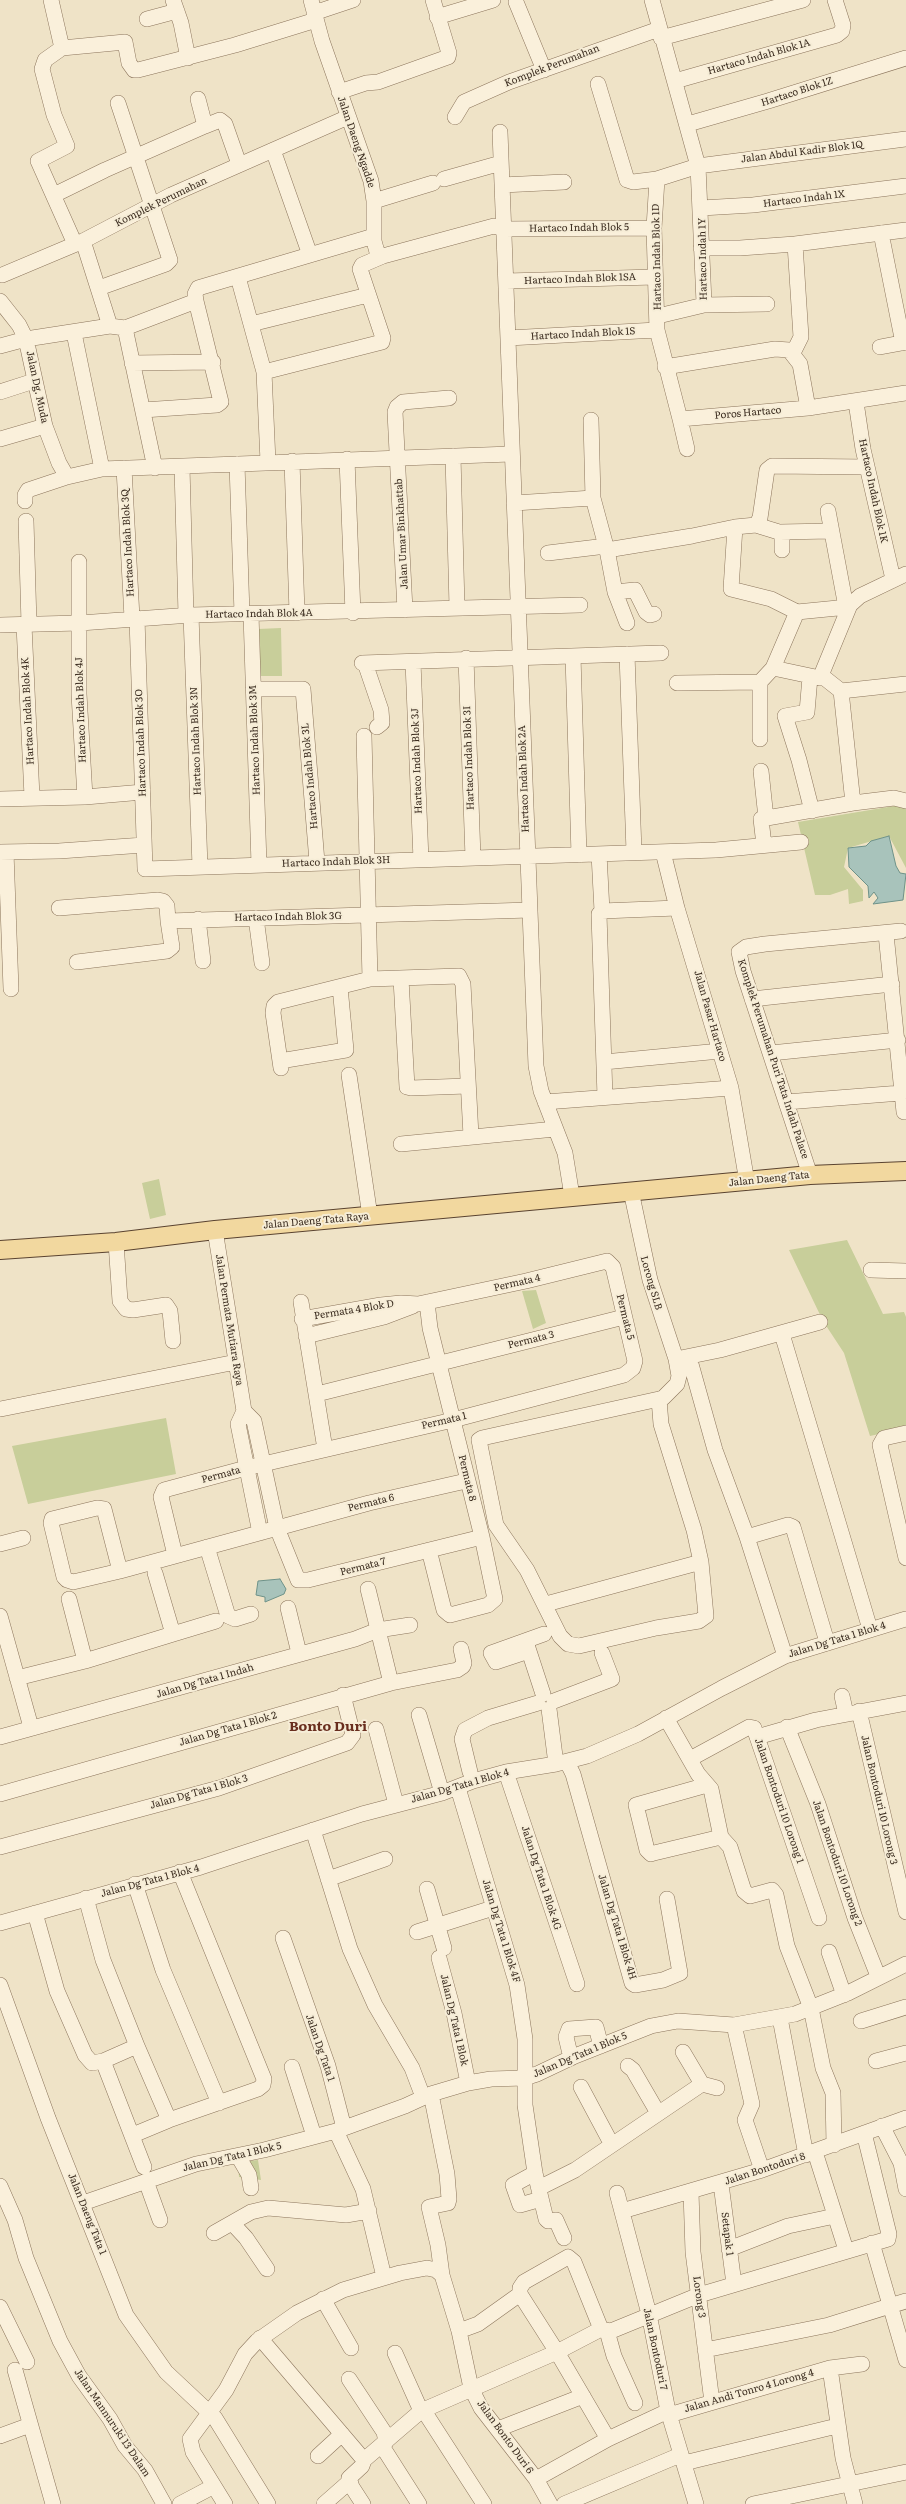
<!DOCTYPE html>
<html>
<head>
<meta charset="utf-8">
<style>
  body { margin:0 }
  canvas { display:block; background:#efe3c7 }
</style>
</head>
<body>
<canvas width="906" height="2504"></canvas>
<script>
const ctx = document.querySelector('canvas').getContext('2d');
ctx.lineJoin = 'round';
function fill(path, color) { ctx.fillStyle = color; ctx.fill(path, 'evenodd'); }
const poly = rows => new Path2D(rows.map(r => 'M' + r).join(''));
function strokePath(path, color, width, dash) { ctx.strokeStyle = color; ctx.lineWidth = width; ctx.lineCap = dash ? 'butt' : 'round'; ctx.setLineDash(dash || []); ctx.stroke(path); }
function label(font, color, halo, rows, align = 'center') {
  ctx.font = font + ' Literata,serif'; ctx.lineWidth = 4; ctx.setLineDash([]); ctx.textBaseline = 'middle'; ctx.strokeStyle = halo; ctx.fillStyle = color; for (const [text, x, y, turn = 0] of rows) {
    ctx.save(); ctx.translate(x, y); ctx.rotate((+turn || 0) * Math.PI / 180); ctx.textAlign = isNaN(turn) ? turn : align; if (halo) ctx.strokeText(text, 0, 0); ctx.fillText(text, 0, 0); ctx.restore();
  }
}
const green = poly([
  [281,628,282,676,259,676,258,629],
  [906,804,906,868,889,836,848,848,844,867,863,890,863,901,849,904,848,889,830,895,815,895,798,822],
  [159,1179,166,1215,150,1219,142,1183],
  [847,1240,883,1314,904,1312,906,1317,906,1428,870,1436,844,1353,823,1321,789,1250],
  [536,1290,546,1323,533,1329,522,1291],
  [166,1418,176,1474,28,1504,12,1446],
  [258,2160,261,2180,239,2177,238,2162]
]);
const water = poly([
  [889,836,896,866,900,873,906,874,903,900,873,904,878,898,874,892,869,898,868,886,849,867,848,848,866,846,871,841,889,836],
  [280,1579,286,1589,284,1594,265,1602,265,1597,256,1595,258,1581,280,1579]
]);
const minor = poly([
  [51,0,62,48,45,60,42,69,54,115,67,146,38,161,75,244],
  [173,0,181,23,188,58],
  [311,0,322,41,371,181,374,201,374,241,377,252,383,256],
  [652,0,698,166,704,303,704,305,658,316],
  [516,2,544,70],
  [314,13,353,0],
  [437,17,493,0],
  [147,19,177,11],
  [661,38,803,0],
  [62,48,125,42,129,63,134,70,138,70,235,45,316,20],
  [675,81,837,35,842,31,843,25,835,0],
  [598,84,627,180,633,182,657,179],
  [339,92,366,83,378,82,448,57,449,53,433,0],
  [198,99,205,126,220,120,225,124,239,164],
  [455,117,464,102,509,82,659,29],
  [688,124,768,101,906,58],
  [500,132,536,1066,541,1091,565,1153,572,1196],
  [906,139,698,166,657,179,654,228,657,330,680,419,808,408,906,393],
  [273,150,310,255],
  [444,179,501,163],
  [502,185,564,182],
  [54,195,105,170,205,126],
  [374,201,433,183],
  [701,208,753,205,906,186],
  [881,233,903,343],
  [83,241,110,326],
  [701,248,740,248,795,244,906,230],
  [2,275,83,241,171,195,348,117],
  [238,277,264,372,268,462],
  [506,281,655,277],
  [99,288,166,264,170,260,118,103],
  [0,301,19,325,26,339,45,426,59,463,67,477],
  [704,305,767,304],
  [251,324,368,295],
  [125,328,155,468],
  [74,333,102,469],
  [508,338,657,330],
  [0,346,26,339,110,326,125,328,196,301],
  [880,347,906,342],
  [793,353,801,337,795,244],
  [132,363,213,362],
  [665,367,775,349,789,350,800,364,808,408],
  [264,372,382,342,383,338,360,269,362,265,383,256,494,226,503,229,654,228],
  [0,392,34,381],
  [856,402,863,449,893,579],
  [143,410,217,405,221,402,196,301,195,294,198,288,374,236],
  [680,419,687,449],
  [0,439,45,426],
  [453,456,457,607],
  [347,459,353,613],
  [292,461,297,613],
  [237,464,242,614],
  [182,467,186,615],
  [124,468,132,618],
  [593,498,607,550],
  [25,501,25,495,28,490,67,477,102,469,511,454],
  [514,503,593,498,591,420],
  [828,511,846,607],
  [26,521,29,624],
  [756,525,782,533,782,550],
  [735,527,731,589,771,599,797,612],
  [780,532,831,531],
  [548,553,606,546],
  [79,562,79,694,85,797],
  [615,592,635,590,646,612,650,615,654,614],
  [405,610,395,412,397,407,403,402,449,398],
  [251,614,259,865],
  [191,615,200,867],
  [137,618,145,869,716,850,801,842],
  [627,623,615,592,607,550,692,536,735,527,756,525,760,518,767,470,772,466,867,467],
  [0,625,80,623,191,615,580,605],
  [24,625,32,797],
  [627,654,634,852],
  [573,656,579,855],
  [466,658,473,858],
  [413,662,421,860],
  [362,663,661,653],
  [365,663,381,710,382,723,377,727],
  [773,668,820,678,850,605,860,596,906,574],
  [810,677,807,712,785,716,799,760,812,811],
  [677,683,760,682,773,668,797,612,848,607],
  [253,689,303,689,317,862],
  [841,691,906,684],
  [364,736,370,979],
  [760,739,760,682],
  [761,771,766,818],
  [0,799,85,797,143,792],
  [853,803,894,798,906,801],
  [764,845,761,819,853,803,841,691,822,676],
  [0,852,59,851,144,845],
  [6,852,11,989],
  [663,852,677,908,731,1088,747,1182],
  [599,854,602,911],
  [59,908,158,900,163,901,167,906,168,921],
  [256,918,262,963],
  [198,919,203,961],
  [886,934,904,1112],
  [77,962,167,951,172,947,168,921,530,910],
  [401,979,407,1087,411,1088,467,1086],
  [752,999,892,984],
  [771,1053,898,1040],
  [280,1061,346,1050,340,987],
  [604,1062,720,1051],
  [281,1068,273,1013,274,1006,278,1002,370,979,459,976,463,984,471,1136],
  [349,1075,370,1216],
  [605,1097,599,914,602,911,677,908],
  [545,1102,731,1088],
  [786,1102,901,1093],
  [401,1144,555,1129],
  [810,1175,743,971,739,952,746,947,765,944,901,931],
  [631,1191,650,1280,676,1359,720,1350,820,1322],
  [215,1230,244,1411,238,1424,260,1533],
  [116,1242,120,1301,126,1309,133,1310,166,1305,170,1311,173,1341],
  [871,1270,906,1271],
  [301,1302,325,1449],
  [427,1302,430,1328,482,1537,495,1599,488,1605,450,1615,444,1610,429,1550],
  [782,1334,870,1629],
  [306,1336,384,1317,413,1306],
  [689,1357,715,1450,747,1537,785,1656],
  [317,1394,624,1317],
  [659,1399,661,1424,694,1530,701,1562,706,1616,699,1621,656,1628,579,1646,568,1644,560,1636,527,1570,496,1525,479,1440,482,1438,659,1399,663,1398,677,1384,679,1376,676,1359],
  [1,1409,236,1362],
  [244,1411,254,1421,277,1528,298,1580,308,1580,482,1537],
  [906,1433,884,1438,880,1445,906,1558],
  [747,1537,788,1525,793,1527,827,1642],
  [0,1544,23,1538],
  [207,1547,228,1616,235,1619,251,1614],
  [175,1555,161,1497,164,1490,246,1468,453,1420,624,1375,633,1368,635,1361,613,1267,607,1261,526,1281,418,1304,401,1303,381,1305,302,1319],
  [120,1571,104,1509,97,1508,52,1519,51,1523,64,1577,67,1580,73,1582,120,1571,369,1503,466,1481],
  [368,1589,391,1683],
  [69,1599,85,1661],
  [546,1604,701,1562],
  [288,1608,299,1653],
  [0,1616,31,1727],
  [173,1634,216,1621],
  [526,1642,543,1694],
  [529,1651,496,1662,491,1653,544,1634],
  [17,1678,85,1661,173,1634,155,1573],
  [842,1696,846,1714],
  [554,1701,612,1679,602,1653],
  [549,1709,556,1764],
  [859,1711,906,1912],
  [419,1715,442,1793],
  [666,1718,698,1774,711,1789,721,1837,730,1847,744,1891,750,1896,772,1890,776,1895,787,1946,811,2008,823,2068,833,2093,834,2145],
  [787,1727,818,1804,855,1918,878,1976],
  [376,1729,396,1804],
  [0,1737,355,1639,378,1630,410,1625],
  [757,1737,816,1720,906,1703],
  [690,1759,749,1727,754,1728,819,1918],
  [567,1762,573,1774,632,1983,635,1985,663,1980,680,1973,667,1899],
  [470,1772,462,1739,465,1730,488,1718,538,1703],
  [506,1772,577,1984],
  [707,1785,636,1805,647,1850,651,1854,654,1853,721,1837],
  [458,1788,517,1985,525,2039,525,2105,535,2173,546,2219,548,2221,556,2220,564,2238],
  [0,1794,391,1683,457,1670,463,1666,464,1663,461,1649],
  [313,1830,350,1949,375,2005,412,2068,423,2097],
  [0,1847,219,1788,347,1743,353,1735,343,1695],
  [328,1879,385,1859],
  [135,1884,163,1970,219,2103],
  [427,1889,444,1948],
  [86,1898,103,1960,137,2046,103,2061,144,2167],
  [35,1913,57,1991,85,2055,92,2063,103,2061],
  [0,1923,201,1867,362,1814,442,1793,473,1781,506,1772,556,1764,587,1756,638,1734,722,1688,785,1656,906,1619],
  [417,1932,493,1908],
  [283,1938,328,2066,344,2128],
  [829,1952,844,1995],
  [439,1958,454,2013,468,2083],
  [0,1985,48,2118,126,2315,166,2372,215,2418,268,2504],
  [780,2018,806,2155],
  [861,2021,906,2007],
  [734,2025,752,2104,745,2120,762,2170],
  [683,2052,702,2084],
  [571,2058,566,2037,569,2029,596,2027,601,2046],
  [876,2061,906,2053],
  [628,2066,633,2070,658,2113],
  [292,2067,314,2136],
  [581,2087,612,2145],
  [431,2094,447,2174,449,2199,448,2203,429,2207,438,2245,442,2275,459,2331,471,2388,481,2408,536,2479,550,2504],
  [169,2120,258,2089,263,2085,264,2079,180,1872],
  [882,2126,901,2163,906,2189],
  [336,2131,363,2189,384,2277],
  [133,2135,169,2120,137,2046],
  [815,2152,846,2250],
  [238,2156,249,2175,251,2188],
  [535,2173,513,2185,520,2205,541,2199],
  [146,2181,160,2220],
  [721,2184,734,2284],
  [0,2186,15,2220,26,2258,60,2341,79,2376,110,2419,125,2446,145,2470,164,2504],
  [539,2188,575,2170,702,2084,717,2088],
  [691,2192,693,2252,712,2402],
  [617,2193,649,2314,668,2411,696,2504],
  [83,2203,196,2164,264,2150,336,2131,405,2106,431,2094,468,2083,491,2079,524,2078,537,2074,575,2056,651,2026,678,2021,734,2025,795,2014,848,1993,906,1964],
  [622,2211,762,2170,906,2118],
  [233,2224,246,2238,267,2269],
  [214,2233,251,2212,268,2208,346,2215,369,2211],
  [872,2243,906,2360],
  [729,2249,788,2226,835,2216],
  [520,2294,557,2352,608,2439],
  [520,2294,520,2288,524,2282,568,2257,574,2262,601,2329],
  [323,2299,351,2348],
  [0,2307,27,2362],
  [601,2329,611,2331,699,2295,888,2239,889,2234,864,2133],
  [459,2331,478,2324,520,2294],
  [607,2331,614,2356,635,2403],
  [260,2338,364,2460],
  [705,2350,829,2325,906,2301],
  [395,2353,421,2411],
  [830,2368,862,2364],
  [15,2370,53,2504],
  [349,2379,384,2432,386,2442],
  [424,2411,484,2504],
  [669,2415,830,2368,843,2458,855,2504],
  [498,2429,583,2396],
  [0,2436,30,2425],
  [382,2446,419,2504],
  [318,2456,342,2434],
  [684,2463,837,2426],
  [536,2479,608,2439,668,2411],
  [180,2504,214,2486],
  [225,2504,193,2452,190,2439,226,2390,245,2354,257,2341,297,2313,343,2290,400,2273,427,2268,436,2270,442,2275],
  [324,2504,349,2482],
  [363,2504,352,2487,349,2478,362,2466,364,2460,421,2411,557,2352,601,2329],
  [564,2504,680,2455],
  [753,2504,906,2472]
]);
const major = poly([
  [0,1250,116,1242,215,1230,810,1175,906,1171]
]);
const streetNames = [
  ["Hartaco Indah Blok 1A",759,57,-16],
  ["Komplek Perumahan",552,66,-21],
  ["Hartaco Blok 1Z",797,92,-18],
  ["Jalan Daeng Ngadde",356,142,71],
  ["Jalan Abdul Kadir Blok 1Q",802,152,-7],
  ["Hartaco Indah 1X",804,199,-7],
  ["Komplek Perumahan",161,202,-26],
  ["Hartaco Indah Blok 5",579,228,-1],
  ["Hartaco Indah Blok 1D",657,257,-91],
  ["Hartaco Indah 1Y",703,259,-91],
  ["Hartaco Indah Blok 1SA",580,279,-2],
  ["Hartaco Indah Blok 1S",583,334,-3],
  ["Jalan Dg. Muda",37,387,78],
  ["Poros Hartaco",748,413,-5],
  ["Hartaco Indah Blok 1K",873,491,78],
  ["Jalan Umar Binkhattab",402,534,-93],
  ["Hartaco Indah Blok 3Q",128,543,-93],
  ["Hartaco Indah Blok 4A",259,614,-1],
  ["Hartaco Indah Blok 4J",81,710,-92],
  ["Hartaco Indah Blok 4K",28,711,-93],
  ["Hartaco Indah Blok 3M",255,740,-92],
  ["Hartaco Indah Blok 3N",196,741,-92],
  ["Hartaco Indah Blok 3O",141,743,-92],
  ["Hartaco Indah Blok 3I",469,758,-92],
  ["Hartaco Indah Blok 3J",417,761,-92],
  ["Hartaco Indah Blok 3L",310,776,-95],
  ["Hartaco Indah Blok 2A",524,779,-92],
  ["Hartaco Indah Blok 3H",336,862,-2],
  ["Hartaco Indah Blok 3G",288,917,-1],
  ["Jalan Pasar Hartaco",710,1016,74],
  ["Komplek Perumahan Puri Tata Indah Palace",773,1059,72],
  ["Jalan Daeng Tata",769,1179,-6],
  ["Jalan Daeng Tata Raya",316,1221,-5],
  ["Permata 4",517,1283,-13],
  ["Lorong SLB",651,1283,74],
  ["Permata 4 Blok D",354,1310,-9],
  ["Permata 5",625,1317,76],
  ["Jalan Permata Mutiara Raya",229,1320,81],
  ["Permata 3",531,1340,-14],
  ["Permata 1",444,1421,-13],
  ["Permata",221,1475,-15],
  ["Permata 8",467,1478,76],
  ["Permata 6",371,1503,-14],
  ["Permata 7",363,1567,-14],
  ["Jalan Dg Tata 1 Blok 4",837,1640,-17],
  ["Jalan Dg Tata 1 Indah",205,1681,-16],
  ["Jalan Dg Tata 1 Blok 2",228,1729,-16],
  ["Jalan Dg Tata 1 Blok 4",460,1786,-16],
  ["Jalan Dg Tata 1 Blok 3",199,1792,-16],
  ["Jalan Bontoduri 10 Lorong 3",879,1800,77],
  ["Jalan Bontoduri 10 Lorong 1",779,1801,71],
  ["Jalan Bontoduri 10 Lorong 2",837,1863,71],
  ["Jalan Dg Tata 1 Blok 4G",541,1878,72],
  ["Jalan Dg Tata 1 Blok 4",150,1881,-15],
  ["Jalan Dg Tata 1 Blok 4H",617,1927,73],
  ["Jalan Dg Tata 1 Blok 4F",501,1931,73],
  ["Jalan Dg Tata 1 Blok",454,2020,77],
  ["Jalan Dg Tata 1",320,2048,71],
  ["Jalan Dg Tata 1 Blok 5",580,2055,-23],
  ["Jalan Dg Tata 1 Blok 5",232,2157,-13],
  ["Jalan Bontoduri 8",765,2169,-18],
  ["Jalan Daeng Tata 1",87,2214,68],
  ["Setapak 1",727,2234,83],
  ["Lorong 3",699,2297,82],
  ["Jalan Bontoduri 7",655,2349,78],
  ["Jalan Andi Tonro 4 Lorong 4",749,2391,-16],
  ["Jalan Mannuruki 13 Dalam",112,2423,56],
  ["Jalan Bonto Duri 6",505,2437,54]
];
const districtNames = [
  ["Bonto Duri",328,1727]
];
fill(green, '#c8ce9a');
fill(water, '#a8c3bb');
strokePath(water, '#6e9289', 1);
strokePath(minor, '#8c755c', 16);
strokePath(major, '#5a4330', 20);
strokePath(minor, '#faf0db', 15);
strokePath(major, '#f2d89f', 18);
label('10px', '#3c2d20', '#f6edd7', streetNames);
label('bold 14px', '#692e1e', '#f6edd7', districtNames);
</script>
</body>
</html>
